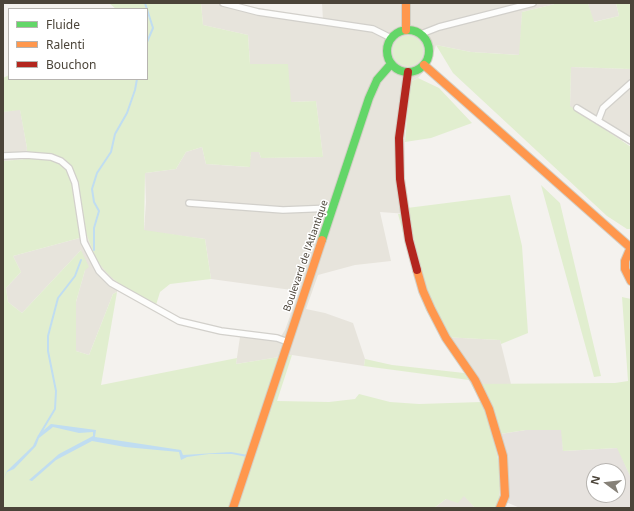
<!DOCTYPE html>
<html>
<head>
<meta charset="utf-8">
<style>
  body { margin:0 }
  #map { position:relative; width:634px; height:511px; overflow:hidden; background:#f4f2ee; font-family:"Noto Sans",sans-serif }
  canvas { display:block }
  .frame { position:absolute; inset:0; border:4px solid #4b4439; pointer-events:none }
  .legend { position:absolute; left:8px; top:8px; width:140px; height:72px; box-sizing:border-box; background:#fff; border:1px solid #b7b4b0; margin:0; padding:5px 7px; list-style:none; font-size:12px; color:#4b4439 }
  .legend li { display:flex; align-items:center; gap:8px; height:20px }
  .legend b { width:20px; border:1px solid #b7b4b0 }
  .north { position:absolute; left:586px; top:463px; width:40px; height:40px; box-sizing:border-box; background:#fff; border:1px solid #b7b4b0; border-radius:50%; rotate:285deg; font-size:11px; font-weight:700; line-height:16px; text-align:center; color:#4b4439 }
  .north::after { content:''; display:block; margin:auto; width:14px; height:18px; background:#868178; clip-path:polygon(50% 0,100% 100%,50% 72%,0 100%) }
</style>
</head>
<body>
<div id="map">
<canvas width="634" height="511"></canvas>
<div class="frame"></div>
<ul class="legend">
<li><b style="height:5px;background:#63d668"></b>Fluide</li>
<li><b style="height:5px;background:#ff974d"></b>Ralenti</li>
<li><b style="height:5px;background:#b3261e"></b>Bouchon</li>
</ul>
<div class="north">N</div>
</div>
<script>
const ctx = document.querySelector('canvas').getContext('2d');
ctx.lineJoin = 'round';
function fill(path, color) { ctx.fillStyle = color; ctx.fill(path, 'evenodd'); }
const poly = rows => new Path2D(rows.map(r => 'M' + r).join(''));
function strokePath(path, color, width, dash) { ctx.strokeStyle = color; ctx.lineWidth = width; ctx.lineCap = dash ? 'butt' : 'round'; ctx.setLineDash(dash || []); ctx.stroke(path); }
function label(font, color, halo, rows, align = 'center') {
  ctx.font = font + ' "Noto Sans",sans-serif'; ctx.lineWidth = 3; ctx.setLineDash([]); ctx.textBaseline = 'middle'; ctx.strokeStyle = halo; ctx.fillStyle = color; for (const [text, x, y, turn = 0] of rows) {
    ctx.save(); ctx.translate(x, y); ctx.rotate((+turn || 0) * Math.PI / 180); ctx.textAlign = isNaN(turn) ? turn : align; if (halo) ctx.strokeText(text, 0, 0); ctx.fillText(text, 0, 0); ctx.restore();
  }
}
const residential = poly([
  [201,3,233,3,323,20,322,3,559,3,522,12,520,55,471,52,436,45,431,63,418,78,410,82,405,128,404,172,408,214,380,212,391,261,355,265,318,275,306,309,325,313,353,323,365,359,364,366,292,355,236,364,240,337,278,341,285,330,299,291,211,279,205,239,144,231,146,202,145,173,176,169,186,152,202,147,206,164,249,167,251,152,259,152,261,158,323,157,316,101,291,102,250,64,248,35,203,25],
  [588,3,616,3,619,16,593,22],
  [571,67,631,69,631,135,622,141,570,107],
  [20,109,27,148,26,159,3,161,3,112],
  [87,236,97,261,119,284,117,292,113,294,89,355,76,351,76,302,85,270,81,250,22,313,8,302,6,288,21,272,13,256],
  [443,337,500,340,511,384,471,384],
  [464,495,475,508,434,508,446,499]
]);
const industrial = poly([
  [526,430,562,430,563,451,618,448,631,478,631,508,520,508,499,499,501,473,493,435],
  [594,471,618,471,618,495,594,495]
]);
const green = poly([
  [109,3,201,3,203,25,248,35,250,64,288,64,291,102,316,101,323,157,261,158,259,152,251,152,250,167,206,164,202,147,186,152,176,169,145,173,144,230,205,239,211,279,170,284,160,292,156,305,119,284,108,274,97,261,87,236,13,256,21,272,6,288,8,302,22,313,81,250,89,267,85,270,76,302,76,351,89,355,113,294,117,292,101,385,237,358,236,364,292,355,277,401,329,402,355,399,359,394,390,402,419,404,481,402,471,384,615,383,628,381,622,297,631,299,631,478,617,448,563,451,561,430,526,430,493,435,501,473,499,499,495,508,475,508,464,496,458,503,446,499,434,508,3,508,3,161,26,159,27,148,20,110,3,112,3,78,9,75,9,79,147,79,147,9,116,9],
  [559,3,588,3,594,22,619,16,616,3,631,3,631,69,571,67,570,106,631,147,631,229,627,229,607,216,453,73,436,45,471,52,519,55,522,12],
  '393 51a15 15 0 1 1 30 0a15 15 0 1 1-30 0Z',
  [418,78,439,88,472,123,431,138,405,142,410,82],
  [541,185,560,203,601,376,594,377],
  [510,195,522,246,528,333,501,344,500,340,443,337,426,310,419,292,398,214,408,214,407,208],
  [365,359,392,365,464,373,469,380,364,366]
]);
const water = poly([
  [51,424,96,430,95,437,181,450,183,455,231,452,248,455,247,457,232,454,209,454,187,457,181,460,179,452,125,447,92,441,56,460,32,481,29,480,59,454,93,436,93,432,79,433,53,427,39,438,36,446,14,469,7,472,3,480,7,471,33,446,38,435]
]);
const stream = poly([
  [145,3,153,28,147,42],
  [94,250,94,228,99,211,94,202,92,189,97,173,111,152,115,134,127,113,135,90,137,79],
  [40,434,55,409,56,391,48,351,48,336,58,298,75,276,81,260]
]);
const street = poly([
  [223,3,258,12,373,29,391,38],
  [421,34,439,27,533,3],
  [577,108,631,141],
  [598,121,603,108,631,83],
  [3,156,26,155,51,157,61,161,69,168,75,183,84,242,99,271,111,283,179,321,221,331,277,338,288,342],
  [189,203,283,210,333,208]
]);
const fast = poly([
  '387 51a21 21 0 1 1 42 0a21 21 0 1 1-42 0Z',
  [322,240,369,98,377,80,391,64]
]);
const slow = poly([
  [406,3,406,30],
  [424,65,631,248],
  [631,247,625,261,625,269,631,281],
  [417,270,423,291,431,309,446,338,475,380,489,409,503,456,505,496,500,508],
  [233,508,322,240]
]);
const jam = poly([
  [408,72,399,138,400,179,409,240,417,270]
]);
const streetNames = [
  ["Boulevard de l'Atlantique",306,256,-71]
];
fill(residential, '#e7e4dc');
fill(industrial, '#e6e2de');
fill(green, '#e1eecf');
fill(water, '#c0ddf1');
strokePath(stream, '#c0ddf1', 2);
strokePath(street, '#d2d0cb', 8);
strokePath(fast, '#d3cfc5', 10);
strokePath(slow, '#d3cfc5', 10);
strokePath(jam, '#d3cfc5', 10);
strokePath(street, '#fdfdfc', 5.5);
strokePath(fast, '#63d668', 8);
strokePath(slow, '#ff974d', 8);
strokePath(jam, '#b3261e', 8);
label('10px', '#4b4439', '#fff', streetNames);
</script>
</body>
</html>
